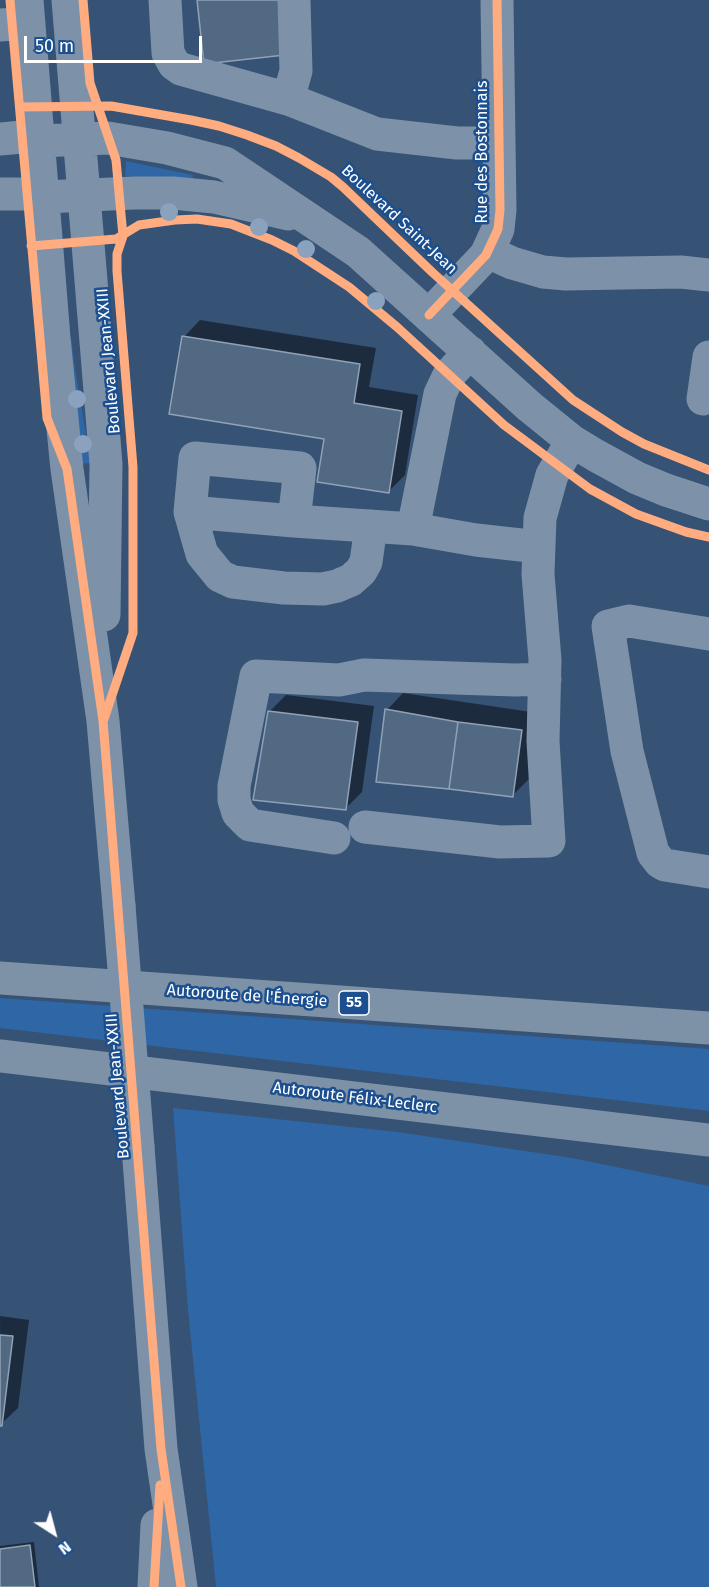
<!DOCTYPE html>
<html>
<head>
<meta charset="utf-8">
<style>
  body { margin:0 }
  #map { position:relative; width:709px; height:1587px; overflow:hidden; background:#365274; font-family:"Fira Sans",sans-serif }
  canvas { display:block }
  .north { position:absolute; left:24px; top:1503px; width:60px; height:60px; -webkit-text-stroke:4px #1b4f8f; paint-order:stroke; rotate:144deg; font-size:16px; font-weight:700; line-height:24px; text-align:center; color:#fff }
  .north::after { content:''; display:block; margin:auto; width:21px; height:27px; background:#fff; clip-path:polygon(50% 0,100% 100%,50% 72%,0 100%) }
  .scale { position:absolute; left:24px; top:36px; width:178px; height:27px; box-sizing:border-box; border:3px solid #fff; border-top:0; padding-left:8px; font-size:18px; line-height:21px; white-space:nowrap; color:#fff; -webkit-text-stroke:4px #1b4f8f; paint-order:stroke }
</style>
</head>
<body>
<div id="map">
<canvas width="709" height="1587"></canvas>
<div class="north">N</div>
<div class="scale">50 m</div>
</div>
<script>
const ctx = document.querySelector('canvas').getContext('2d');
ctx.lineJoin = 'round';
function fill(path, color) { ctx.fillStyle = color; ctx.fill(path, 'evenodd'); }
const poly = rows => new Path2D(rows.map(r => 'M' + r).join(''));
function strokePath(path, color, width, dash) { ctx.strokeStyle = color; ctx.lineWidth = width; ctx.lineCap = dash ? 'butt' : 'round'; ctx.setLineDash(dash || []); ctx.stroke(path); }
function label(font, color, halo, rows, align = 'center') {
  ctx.font = font + ' "Fira Sans",sans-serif'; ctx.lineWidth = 5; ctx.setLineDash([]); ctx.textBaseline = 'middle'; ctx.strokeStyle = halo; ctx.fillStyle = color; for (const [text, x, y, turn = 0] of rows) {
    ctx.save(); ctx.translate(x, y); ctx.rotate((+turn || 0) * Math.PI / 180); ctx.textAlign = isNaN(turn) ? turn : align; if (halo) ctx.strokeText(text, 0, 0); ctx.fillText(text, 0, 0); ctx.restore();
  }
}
const green = poly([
  [126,161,193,175,192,180,125,176],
  [71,337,75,369,91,463,80,464,67,338],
  [0,998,709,1049,709,1111,0,1028],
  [173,1108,398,1132,572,1158,709,1186,709,1587,216,1587,188,1310]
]);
const shadow = poly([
  [200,320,376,348,369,387,418,395,405,475,388,492,326,437,184,337],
  [403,693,538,713,529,779,512,796,387,710],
  [286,695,374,706,362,792,345,809,269,712],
  [0,1316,29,1320,18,1408,1,1424],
  [34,1542,39,1587,0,1587,0,1546]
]);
const building = poly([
  [197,0,279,0,285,55,204,64,197,0],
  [182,336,360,364,354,403,402,411,389,493,317,482,324,439,169,414,182,336],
  [385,709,458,722,449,789,376,782,385,709],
  [268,711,358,722,346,810,253,800,268,711],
  [458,722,522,730,513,797,449,789,458,722],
  [0,1335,13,1336,2,1426,0,1426,0,1335],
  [30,1545,35,1587,0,1587,0,1549,30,1545]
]);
const minor = poly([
  [27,0,54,338,67,469,103,721,119,906],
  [68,0,106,464,104,615],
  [165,0,168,53,174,64,181,69,288,99,377,134,457,143,499,143],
  [0,25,29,23],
  [288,99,296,71,294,0],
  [0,139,22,137,40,141,108,138,167,148,225,163,358,252,530,407,572,441,595,455,637,478,666,490,709,504],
  [0,194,26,194,44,197,134,193,173,193,214,197,288,214],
  [488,252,512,263,543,272,566,274,681,272,709,275],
  [429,315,486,255,498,229,500,210,497,0],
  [703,399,709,357],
  [190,512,202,554,220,576,233,582,284,588,323,589,337,586,351,580,361,571,366,562,371,526],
  [294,521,300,468,195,458,190,512,294,521,413,529,440,394,449,375,470,352],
  [413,529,476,540,539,547],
  [709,634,629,621,608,626,627,751,653,853,660,862,665,865,709,872],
  [365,827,500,842,549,841,543,741,545,660,538,574,540,518,552,475,572,441],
  [334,838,250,825,238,813,234,800,234,786,256,676,339,680,364,675,515,680,545,679],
  [138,1147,161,1449,181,1587],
  [154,1587,157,1525]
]);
const highway = poly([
  [0,978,709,1028],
  [0,1056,709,1140]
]);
const minorBridge = poly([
  [119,906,138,1147]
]);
const cycleway = poly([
  [10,0,47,418,67,469,103,721,161,1449,181,1587],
  [83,0,90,83,116,160,123,236,117,254,117,271,133,467,133,633,104,719],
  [20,107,111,106,191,120,219,126,247,135,276,146,299,158,331,177,343,187,432,272,573,400,622,432,644,444,709,470],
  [31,246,116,239,139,225,175,220,197,219,231,224,272,240,294,251,349,287,397,327,504,425,590,489,636,514,686,532,709,537],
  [429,315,486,255,498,229,500,210,497,0],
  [154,1587,160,1485]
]);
const trees = [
  [169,212],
  [259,227],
  [306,249],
  [376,301],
  [77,399],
  [83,444]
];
const shields = [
  [354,1003,30]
];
const shieldNames = [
  ["55",354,1003]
];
const streetNames = [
  ["Rue des Bostonnais",483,152,-90],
  ["Boulevard Saint-Jean",399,220,43],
  ["Boulevard Jean-XXIII",109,361,-95],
  ["Autoroute de l'Énergie",247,996,4],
  ["Boulevard Jean-XXIII",118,1086,-95],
  ["Autoroute Félix-Leclerc",355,1098,7]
];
fill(green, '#2f66a5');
fill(shadow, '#0007');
fill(building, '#526984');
strokePath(building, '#92a2b6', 1.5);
strokePath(minor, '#7d92a8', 33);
strokePath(highway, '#7e92a7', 33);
strokePath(minorBridge, '#7d92a8', 33);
strokePath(cycleway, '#ffac80', 9);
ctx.fillStyle = '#8aa2be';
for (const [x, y] of trees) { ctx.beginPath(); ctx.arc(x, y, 9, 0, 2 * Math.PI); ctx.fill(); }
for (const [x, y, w] of shields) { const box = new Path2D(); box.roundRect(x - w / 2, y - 12, w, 24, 4.5); ctx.fillStyle = '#1b4f8f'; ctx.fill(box); strokePath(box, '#fff', 1.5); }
label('bold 15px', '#fff', null, shieldNames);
label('16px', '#fff', '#1b4f8f', streetNames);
</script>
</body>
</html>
